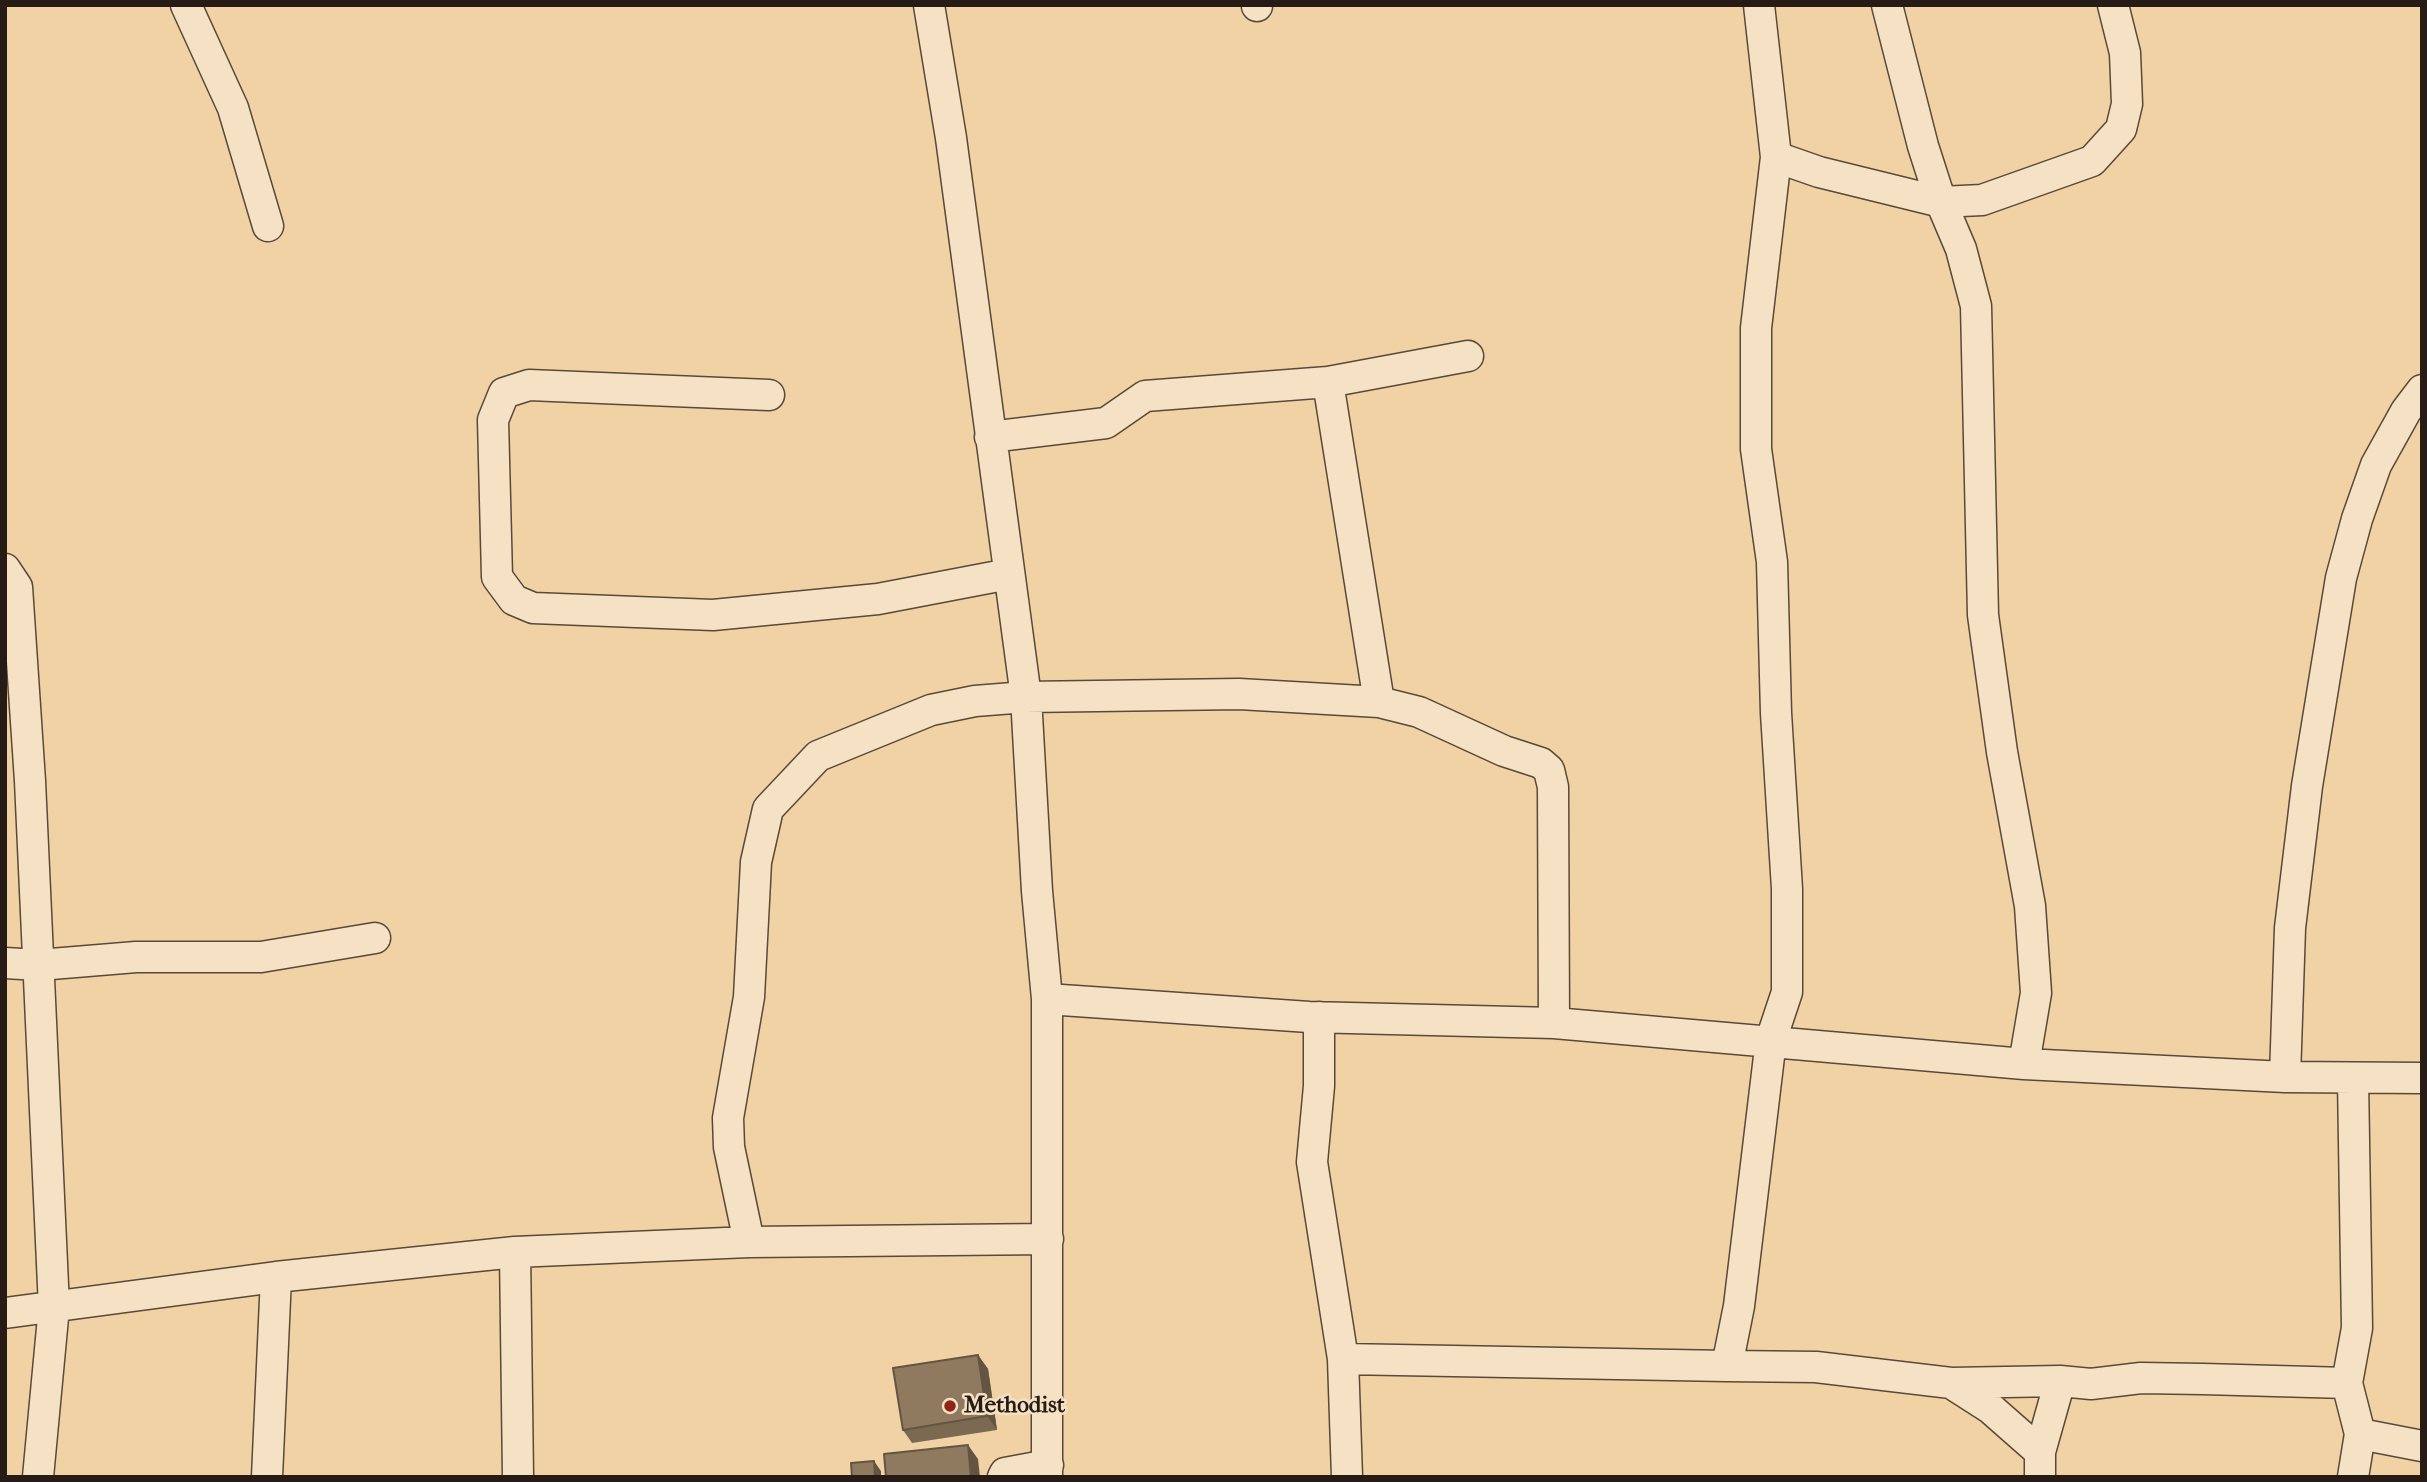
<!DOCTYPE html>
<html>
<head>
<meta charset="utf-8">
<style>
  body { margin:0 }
  #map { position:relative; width:2427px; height:1482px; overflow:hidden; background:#f0d2a4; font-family:"IM FELL French Canon",serif }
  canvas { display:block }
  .frame { position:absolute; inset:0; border:7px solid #261b15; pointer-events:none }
</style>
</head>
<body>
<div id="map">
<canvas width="2427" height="1482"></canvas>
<div class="frame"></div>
</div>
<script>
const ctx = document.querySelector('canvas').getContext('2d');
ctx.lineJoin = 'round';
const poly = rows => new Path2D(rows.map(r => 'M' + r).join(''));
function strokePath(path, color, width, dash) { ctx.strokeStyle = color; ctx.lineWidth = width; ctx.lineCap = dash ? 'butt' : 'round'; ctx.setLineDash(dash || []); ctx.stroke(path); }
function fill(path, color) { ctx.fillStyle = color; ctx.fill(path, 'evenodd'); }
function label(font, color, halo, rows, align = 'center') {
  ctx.font = font + ' "IM FELL French Canon",serif'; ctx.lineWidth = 5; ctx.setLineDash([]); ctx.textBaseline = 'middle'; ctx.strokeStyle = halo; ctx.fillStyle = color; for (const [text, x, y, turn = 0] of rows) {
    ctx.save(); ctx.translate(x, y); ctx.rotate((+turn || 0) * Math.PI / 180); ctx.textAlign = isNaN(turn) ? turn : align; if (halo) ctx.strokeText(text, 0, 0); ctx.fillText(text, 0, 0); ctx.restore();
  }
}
const minor = poly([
  [186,5,233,108,268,226],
  [929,5,951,138,1026,697,1037,891,1047,999,1047,1477],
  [1257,5,1257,6],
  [1759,5,1776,157,1756,328,1756,449,1772,562,1776,713,1787,889,1787,992,1771,1040,1739,1306,1727,1366,1816,1367,1951,1383,2060,1381,2040,1452,2040,1477],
  [1887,5,1923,146,1941,202,1961,249,1976,306,1983,615,2002,752,2030,906,2036,993,2024,1064],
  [1776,157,1819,172,1941,202,1982,200,2092,161,2121,129,2127,104,2125,53,2113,5],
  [1328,382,1379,702],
  [769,395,529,385,504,393,493,420,497,577,514,600,533,608,713,615,878,599,1009,574],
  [990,437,1106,423,1145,396,1328,382,1468,356],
  [5,569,17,587,30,781,54,1307,38,1477],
  [5,963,39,965,136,957,261,957,375,938],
  [1047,999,1309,1017,1554,1023,2024,1064,2285,1077,2422,1078],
  [1319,1017,1319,1086,1312,1162,1343,1359,1347,1477],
  [2285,1077,2290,928,2307,786,2341,578,2357,519,2376,465,2406,411,2422,390],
  [2353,1079,2357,1328,2347,1383,2360,1434,2353,1477],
  [749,1242,729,1147,728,1118,749,997,756,862,768,809,818,756,931,710,975,701,1026,697,1239,694,1379,702,1419,712,1504,751,1541,763,1549,770,1553,787,1554,1023],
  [515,1252,518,1477],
  [5,1313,276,1277,515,1252,749,1242,1048,1239],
  [1343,1359,1727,1366],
  [2060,1381,2091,1384,2141,1378,2203,1379,2347,1383],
  [1951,1383,1990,1408,2040,1452],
  [2360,1434,2422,1446],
  [267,1477,276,1277],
  [1003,1477,1005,1473,1048,1465]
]);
const wall = poly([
  [978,1355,988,1369,997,1430,912,1443,903,1430]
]);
const shadedWall = poly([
  [978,1355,988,1369,997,1430,987,1416],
  [968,1445,978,1459,980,1477,971,1477],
  [874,1461,881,1471,881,1477,875,1477]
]);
const building = poly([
  [978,1355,987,1416,903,1430,893,1368,978,1355],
  [968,1445,971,1477,886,1477,884,1454,968,1445],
  [874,1461,875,1477,852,1477,851,1463,874,1461]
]);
const markers = [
  [950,1406,7,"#8f2418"]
];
const poiNames = [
  ["Methodist",964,1406]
];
strokePath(minor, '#584939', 33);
strokePath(minor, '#f5e2c4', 30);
fill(wall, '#7b6952');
fill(shadedWall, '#645542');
fill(building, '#8f7a5f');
strokePath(building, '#645542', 2);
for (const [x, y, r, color] of markers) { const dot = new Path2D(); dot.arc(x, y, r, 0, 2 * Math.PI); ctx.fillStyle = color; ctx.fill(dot); strokePath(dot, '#f5e2c4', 2.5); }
label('bold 23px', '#261b15', '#f5e2c4', poiNames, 'left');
</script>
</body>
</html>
